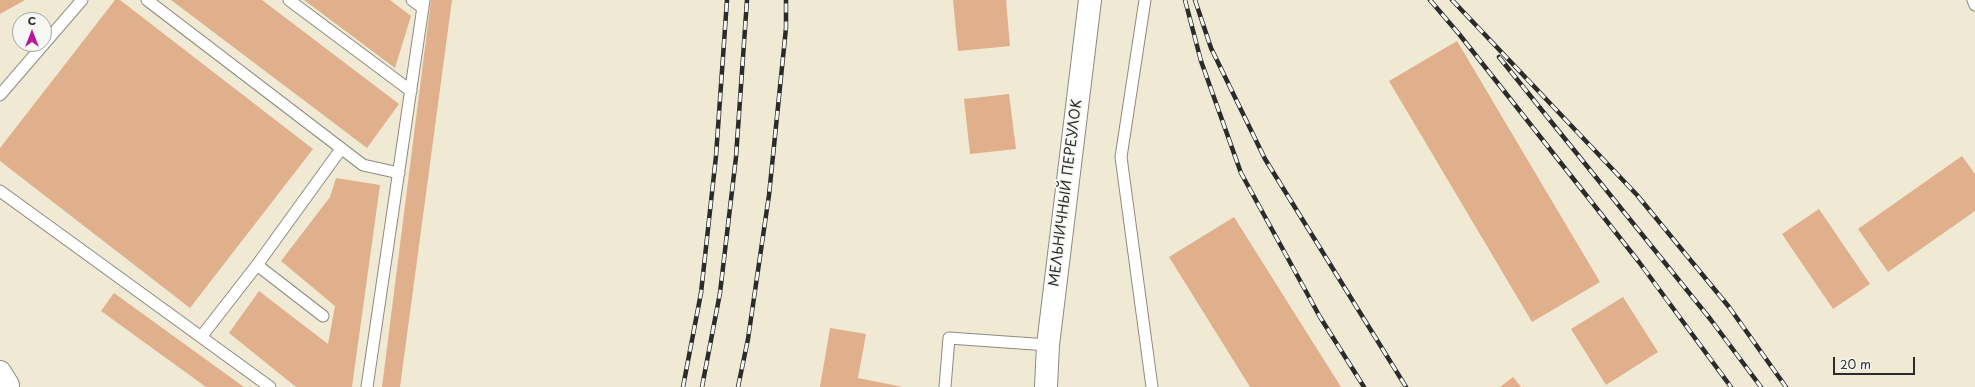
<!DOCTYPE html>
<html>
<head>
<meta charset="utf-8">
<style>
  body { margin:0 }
  #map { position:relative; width:1975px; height:387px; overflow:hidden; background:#f0ead5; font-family:"Playpen Sans",sans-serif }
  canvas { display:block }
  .north { position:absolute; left:12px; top:12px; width:40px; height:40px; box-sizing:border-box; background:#f6f6f2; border:1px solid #a5a5a2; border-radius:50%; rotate:0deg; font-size:11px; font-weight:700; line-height:16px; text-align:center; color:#2b2b2b }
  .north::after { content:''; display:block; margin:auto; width:14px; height:18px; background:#b5179e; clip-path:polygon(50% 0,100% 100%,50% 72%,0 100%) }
  .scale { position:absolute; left:1833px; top:357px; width:82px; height:18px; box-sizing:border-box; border:2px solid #2b2b2b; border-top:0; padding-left:5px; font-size:12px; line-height:14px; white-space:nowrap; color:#2b2b2b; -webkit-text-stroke:3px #f6f6f2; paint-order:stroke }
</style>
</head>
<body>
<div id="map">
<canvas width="1975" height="387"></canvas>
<div class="north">С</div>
<div class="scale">20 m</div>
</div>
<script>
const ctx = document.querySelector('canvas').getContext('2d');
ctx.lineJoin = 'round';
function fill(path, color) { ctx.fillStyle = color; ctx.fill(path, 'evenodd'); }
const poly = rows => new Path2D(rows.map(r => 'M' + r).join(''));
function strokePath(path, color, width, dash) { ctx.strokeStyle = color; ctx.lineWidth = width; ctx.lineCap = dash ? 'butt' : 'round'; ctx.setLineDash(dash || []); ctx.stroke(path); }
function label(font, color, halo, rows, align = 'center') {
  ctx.font = font + ' "Playpen Sans",sans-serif'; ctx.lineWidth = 3.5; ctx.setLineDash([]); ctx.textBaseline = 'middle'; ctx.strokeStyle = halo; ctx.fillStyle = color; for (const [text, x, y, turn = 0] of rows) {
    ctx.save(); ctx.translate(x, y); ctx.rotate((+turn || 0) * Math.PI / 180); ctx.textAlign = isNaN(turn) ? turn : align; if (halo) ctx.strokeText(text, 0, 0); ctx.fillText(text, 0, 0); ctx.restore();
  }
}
const building = poly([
  [0,0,25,0,0,14],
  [115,0,120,0,313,149,190,308,0,161,0,148],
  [171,0,262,0,399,104,367,148],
  [304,0,390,0,411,16,395,68],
  [431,0,452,0,400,387,382,387],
  [953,0,1006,0,1010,46,958,51],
  [1457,41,1600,282,1532,322,1389,81],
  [1009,94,1016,149,970,154,964,99],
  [1962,156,1975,174,1975,211,1888,272,1858,229],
  [336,178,380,185,352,387,296,387,229,333,259,291,328,344,335,306,281,261,330,197],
  [1819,209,1870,284,1833,309,1782,234],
  [1234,217,1341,387,1250,387,1169,257],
  [114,293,244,387,206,387,101,311],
  [1623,297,1658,352,1606,385,1571,329],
  [830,328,866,334,858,378,903,387,820,387],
  [1513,377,1521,387,1500,387]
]);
const service = poly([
  [147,0,363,165,399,173],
  [289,0,411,91],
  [412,0,423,8],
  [1145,0,1121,157,1152,387],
  [1973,0,1975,5],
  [0,95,82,0],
  [0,191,270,387],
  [257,265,323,316],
  [201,337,257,265,341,149],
  [367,387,424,0],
  [945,387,949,338,1048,345]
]);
const minor = poly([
  [1046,387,1048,345,1090,0]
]);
const primary = poly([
  [0,372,8,385]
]);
const rail = poly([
  [1185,0,1201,61,1241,173,1320,317,1364,387],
  [1195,0,1211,48,1265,159,1406,387],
  [1430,0,1459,34,1639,262,1731,387],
  [1452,0,1637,195,1729,307,1786,387],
  [1499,57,1711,320,1761,387],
  [683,387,701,293,716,156,727,0],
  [702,387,720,293,736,157,747,0],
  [738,387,748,339,769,195,786,28,786,0]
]);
const streetNames = [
  ["МЕЛЬНИЧНЫЙ ПЕРЕУЛОК",1066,193,-83]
];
fill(building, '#e0af8c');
strokePath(service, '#8e8a80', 13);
strokePath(minor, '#8e8a80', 24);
strokePath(primary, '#8e8a80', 24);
strokePath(service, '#fff', 11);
strokePath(minor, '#fff', 22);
strokePath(primary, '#fff', 22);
strokePath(rail, '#2b2b2b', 4.5);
strokePath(rail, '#f6f6f2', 3, [9]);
label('14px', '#2b2b2b', '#f6f6f2', streetNames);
</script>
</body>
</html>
